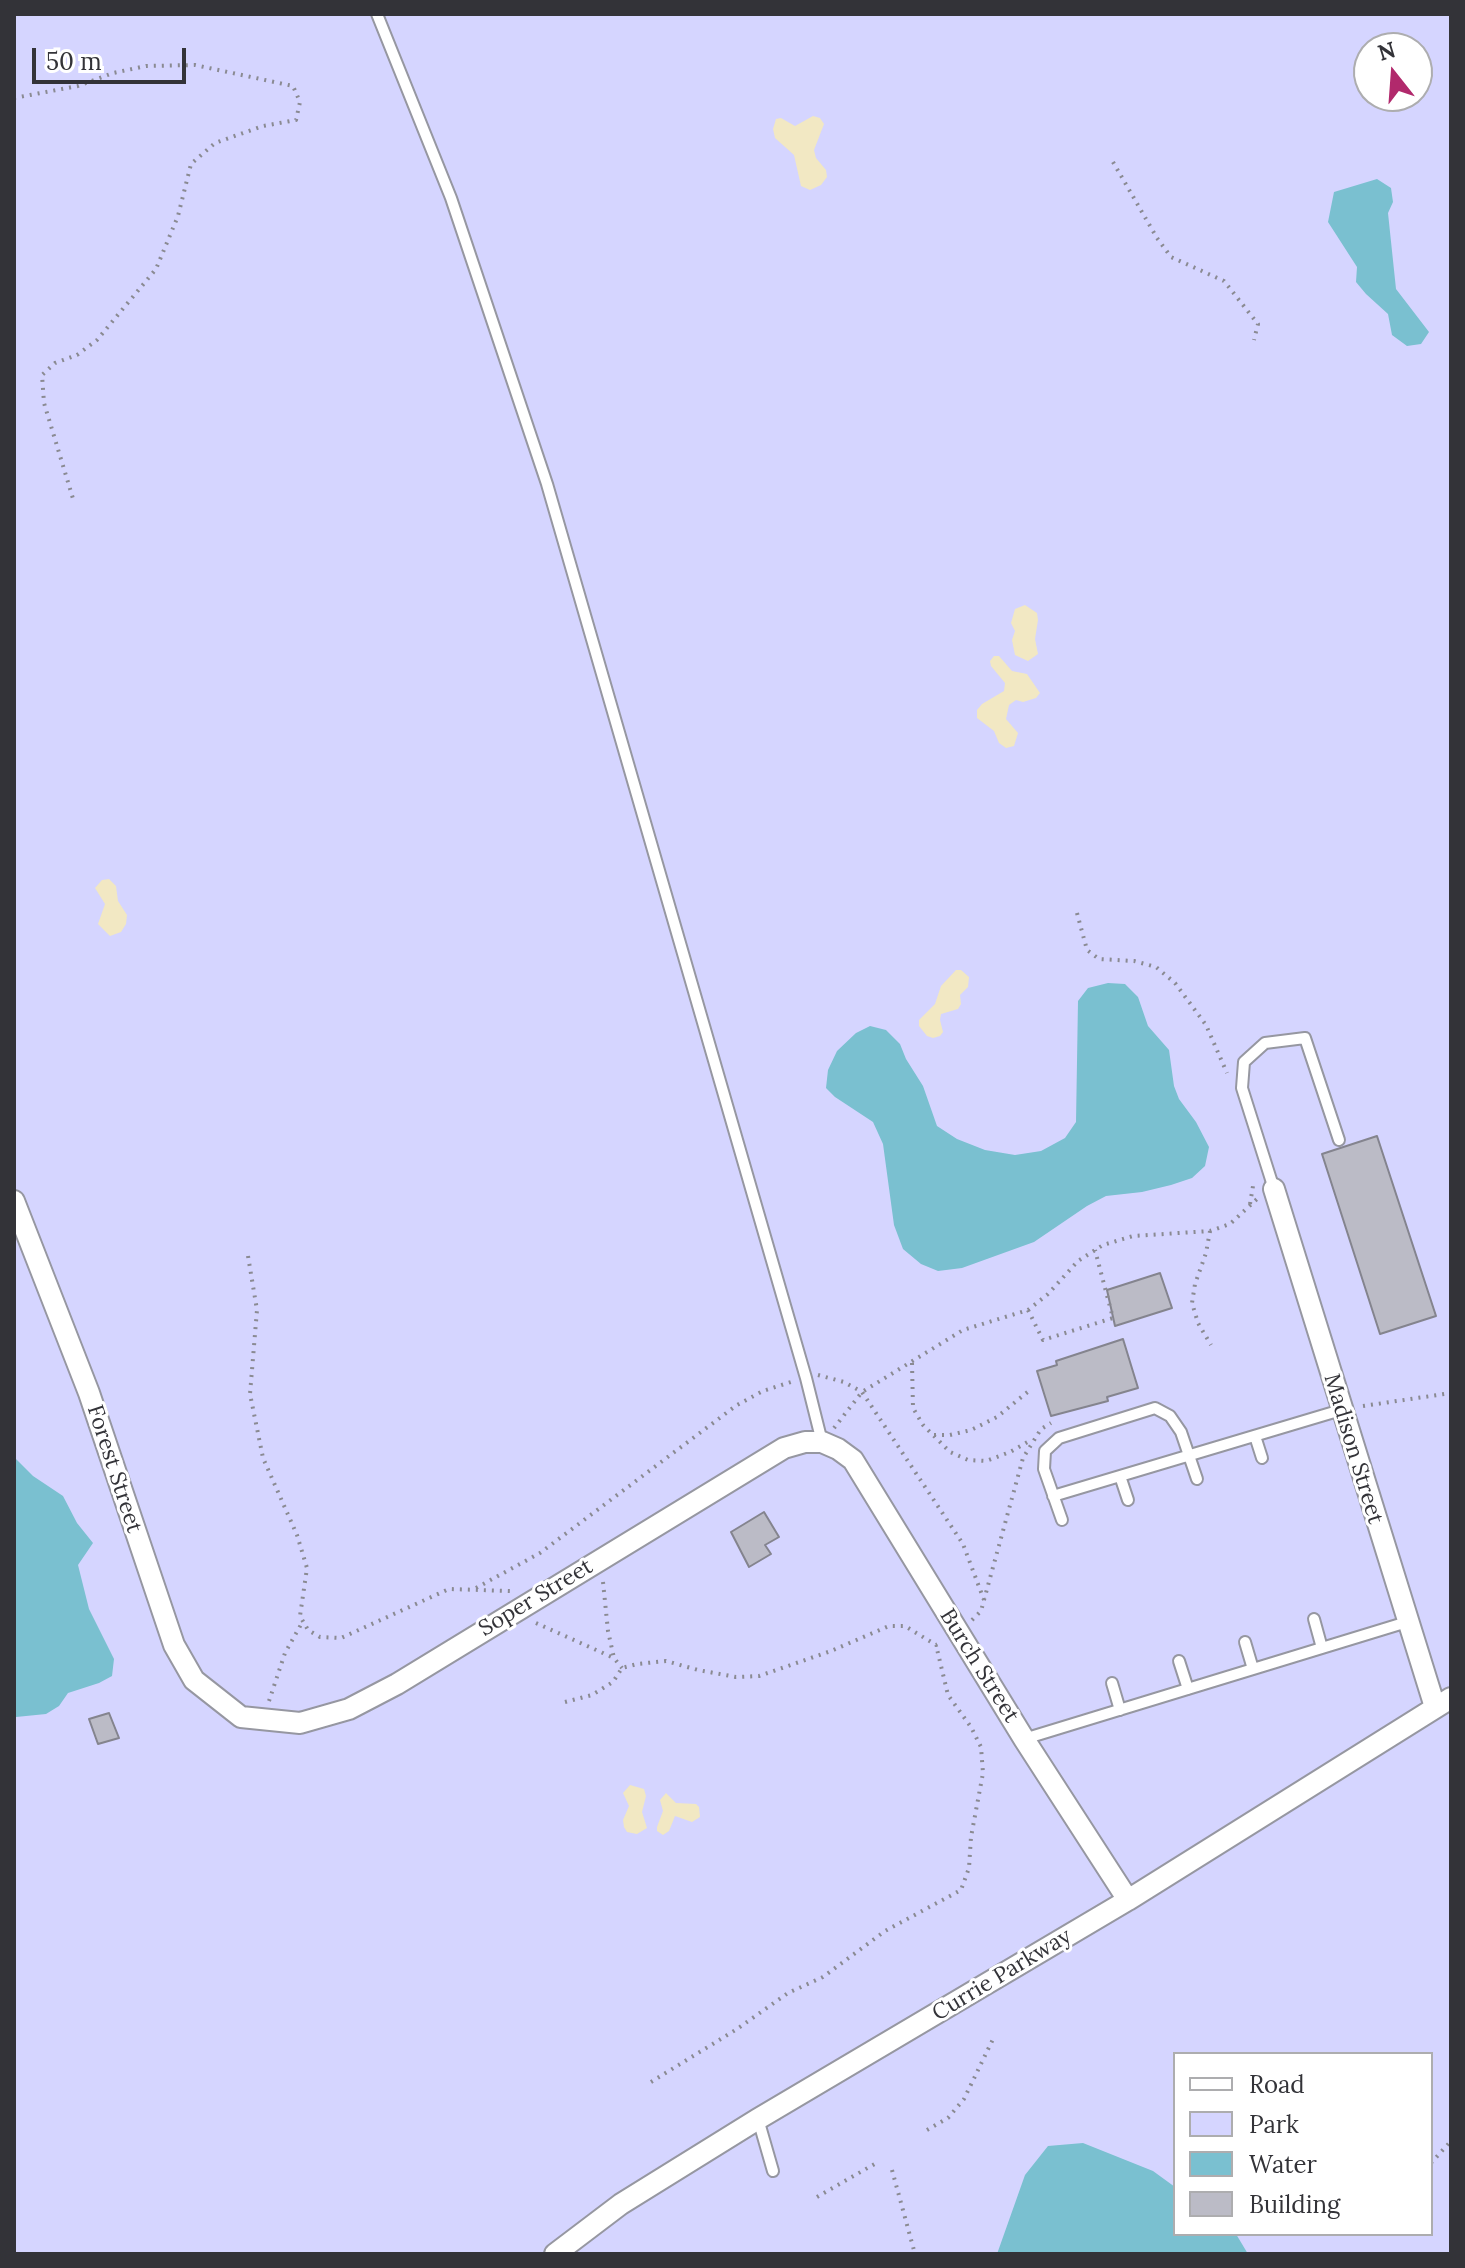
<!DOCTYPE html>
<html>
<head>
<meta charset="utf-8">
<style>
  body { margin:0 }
  #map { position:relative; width:1465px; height:2268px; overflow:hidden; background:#f0f0fb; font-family:Lora,serif }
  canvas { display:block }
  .frame { position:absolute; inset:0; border:16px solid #333338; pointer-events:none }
  .legend { position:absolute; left:1173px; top:2052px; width:260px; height:184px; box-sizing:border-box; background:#fff; border:2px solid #adadaf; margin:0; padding:10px 14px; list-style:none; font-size:24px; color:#333338 }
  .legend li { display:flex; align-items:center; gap:16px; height:40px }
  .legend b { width:40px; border:2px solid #adadaf }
  .north { position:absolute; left:1353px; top:32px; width:80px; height:80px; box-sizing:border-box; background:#fff; border:2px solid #adadaf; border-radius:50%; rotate:343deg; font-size:22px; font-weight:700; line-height:32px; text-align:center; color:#333338 }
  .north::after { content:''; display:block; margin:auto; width:28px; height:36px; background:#b1296c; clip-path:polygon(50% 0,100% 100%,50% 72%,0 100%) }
  .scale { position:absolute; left:32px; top:48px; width:154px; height:36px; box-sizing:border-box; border:4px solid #333338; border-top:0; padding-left:10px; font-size:24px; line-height:28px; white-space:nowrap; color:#333338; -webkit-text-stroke:6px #fff; paint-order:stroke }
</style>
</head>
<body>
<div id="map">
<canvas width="1465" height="2268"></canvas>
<div class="frame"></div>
<ul class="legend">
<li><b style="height:10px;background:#fff"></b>Road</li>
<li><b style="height:22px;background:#d5d5ff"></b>Park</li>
<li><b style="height:22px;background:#7ac0d0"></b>Water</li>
<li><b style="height:22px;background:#bbbbc6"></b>Building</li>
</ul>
<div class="north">N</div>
<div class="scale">50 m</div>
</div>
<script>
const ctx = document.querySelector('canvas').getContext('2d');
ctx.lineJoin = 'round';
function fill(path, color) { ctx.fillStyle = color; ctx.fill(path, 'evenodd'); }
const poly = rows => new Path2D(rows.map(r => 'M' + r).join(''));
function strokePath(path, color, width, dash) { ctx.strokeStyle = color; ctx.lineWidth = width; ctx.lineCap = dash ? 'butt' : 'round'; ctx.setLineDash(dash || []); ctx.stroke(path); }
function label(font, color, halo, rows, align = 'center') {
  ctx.font = font + ' Lora,serif'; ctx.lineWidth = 6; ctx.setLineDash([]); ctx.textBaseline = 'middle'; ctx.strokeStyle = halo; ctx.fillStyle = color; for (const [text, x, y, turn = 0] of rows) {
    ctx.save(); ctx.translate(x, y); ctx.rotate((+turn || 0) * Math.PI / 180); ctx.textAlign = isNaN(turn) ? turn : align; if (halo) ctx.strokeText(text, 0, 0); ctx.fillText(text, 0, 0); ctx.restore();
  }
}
const green = poly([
  [14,14,1451,14,1451,2254,14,2254],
  [1369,48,1417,48,1417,96,1369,96],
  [1175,2054,1431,2054,1431,2234,1175,2234]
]);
const sand = poly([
  [813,116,820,118,824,124,814,150,816,158,826,170,827,177,821,185,810,190,801,186,794,155,775,138,773,129,776,119,781,118,795,126],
  [1025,605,1037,613,1038,620,1035,639,1038,654,1028,661,1015,655,1012,640,1015,631,1011,623,1015,609],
  [994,656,999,656,1012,671,1027,674,1040,693,1036,698,1023,702,1016,700,1009,705,1006,719,1018,733,1014,746,1006,748,999,743,994,731,977,718,977,710,982,704,1004,691,1005,683,991,666,990,661],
  [109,879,116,886,118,901,127,915,126,924,121,932,110,936,98,924,105,904,95,888,102,880],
  [956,970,961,970,969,977,968,987,960,995,961,1004,958,1009,941,1014,940,1020,943,1032,940,1036,933,1038,927,1036,919,1026,919,1020,935,1004,941,986],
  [630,1785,644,1789,646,1796,642,1812,647,1828,637,1834,627,1832,624,1827,623,1820,629,1806,623,1793],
  [666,1793,676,1803,696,1804,699,1807,700,1817,692,1822,675,1816,669,1831,663,1835,657,1831,657,1827,663,1811,660,1800]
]);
const water = poly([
  [1377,179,1391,188,1393,202,1388,213,1396,289,1429,332,1421,344,1407,346,1392,335,1388,314,1366,294,1356,282,1357,267,1328,222,1334,192],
  [1108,983,1125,984,1138,997,1148,1026,1169,1050,1174,1086,1179,1099,1196,1122,1209,1147,1205,1166,1192,1178,1171,1185,1142,1192,1106,1196,1087,1206,1034,1242,962,1268,938,1271,921,1264,903,1249,894,1225,883,1144,873,1122,835,1097,826,1088,828,1070,837,1051,856,1033,870,1026,886,1030,900,1044,906,1059,923,1086,937,1126,957,1139,985,1150,1015,1155,1041,1151,1065,1138,1076,1122,1078,1001,1088,988],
  [14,1457,33,1476,63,1496,77,1523,93,1543,78,1565,89,1609,114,1659,112,1676,99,1683,68,1693,59,1706,46,1714,16,1717,14,1716],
  [1083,2143,1153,2171,1175,2187,1175,2234,1236,2234,1248,2254,997,2254,1025,2175,1048,2146]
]);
const building = poly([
  [1377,1136,1436,1316,1380,1334,1322,1154,1377,1136],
  [1160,1273,1172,1308,1115,1326,1107,1290,1160,1273],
  [1123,1339,1138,1388,1107,1397,1108,1401,1051,1416,1037,1371,1057,1365,1056,1361,1123,1339],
  [764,1512,779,1537,765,1545,771,1554,749,1567,731,1532,764,1512],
  [109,1713,119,1738,98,1744,89,1719,109,1713]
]);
const path = poly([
  [14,98,78,86,113,73,146,66,195,65,293,86,300,102,296,120,263,126,215,143,191,164,178,216,156,269,97,340,77,355,55,363,42,375,44,403,74,502],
  [1113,162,1157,238,1171,257,1224,281,1258,324,1254,340],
  [1077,913,1087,950,1099,959,1134,961,1156,967,1175,983,1206,1025,1227,1073],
  [1250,1204,1253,1186],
  [1210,1231,1206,1253,1195,1284,1192,1303,1198,1323,1211,1345],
  [248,1256,257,1310,250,1394,263,1458,297,1535,307,1568,300,1616,308,1630,320,1637,341,1638,449,1589,511,1591],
  [1028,1310,1043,1340,1113,1318,1095,1250],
  [912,1363,913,1408,923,1425,950,1452,968,1460,986,1461,1010,1452,1031,1440],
  [818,1375,844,1382,862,1392,963,1544,984,1600],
  [1363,1406,1451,1393],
  [834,1428,862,1392,963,1330,1028,1310,1048,1294,1078,1261,1103,1245,1133,1236,1210,1231,1230,1224,1257,1199],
  [934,1435,950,1435,971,1430,997,1417,1030,1390],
  [603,1582,608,1631,614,1658,622,1668],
  [476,1588,540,1553,737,1405,763,1391,794,1381],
  [972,1620,981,1611,984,1600,1023,1458,1041,1429,1051,1423],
  [536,1623,614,1658],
  [269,1701,285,1653,303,1621],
  [565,1702,592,1695,613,1682,622,1668,637,1664,666,1661,698,1670,736,1677,759,1676,831,1651,889,1626,905,1626,936,1645,942,1642],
  [651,2082,737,2029,788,1993,823,1977,885,1931,961,1890,969,1868,971,1837,983,1773,981,1747,971,1727,948,1695,936,1645],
  [927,2130,948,2118,964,2099,994,2037],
  [1431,2163,1451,2141],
  [892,2170,915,2254],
  [817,2197,878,2162]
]);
const lane = poly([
  [377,14,451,198,547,484,806,1378,822,1442],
  [1274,1189,1242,1088,1244,1062,1265,1043,1305,1038,1339,1140],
  [1255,1436,1262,1458],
  [1120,1476,1128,1500],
  [1053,1496,1341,1410],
  [1062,1520,1044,1469,1045,1451,1059,1438,1155,1408,1170,1416,1181,1432,1197,1479],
  [1314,1619,1322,1648],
  [1245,1642,1253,1669],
  [1179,1661,1188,1689],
  [1112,1683,1120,1710],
  [1024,1739,1407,1622],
  [758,2119,773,2171]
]);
const street = poly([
  [1274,1189,1435,1707],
  [14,1201,89,1393,174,1645,194,1680,241,1717,300,1723,349,1709,397,1684,784,1448,805,1442,822,1442,838,1449,853,1460,1024,1739,1128,1900],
  [555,2254,621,2204,758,2119,1128,1900,1451,1698]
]);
const streetNames = [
  ["Madison Street",1353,1449,73],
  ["Forest Street",114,1469,72],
  ["Soper Street",536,1598,-31],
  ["Burch Street",979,1666,58],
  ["Currie Parkway",1002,1975,-31]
];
fill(green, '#d5d5ff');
fill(sand, '#f2e8c3');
fill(water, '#7ac0d0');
fill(building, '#bbbbc6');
strokePath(building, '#84848e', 2);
strokePath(lane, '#9697a1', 14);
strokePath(street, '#9697a1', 24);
strokePath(path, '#8a8a92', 4, [2, 6]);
strokePath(lane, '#fff', 10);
strokePath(street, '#fff', 20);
label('22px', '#333338', '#fff', streetNames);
</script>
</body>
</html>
